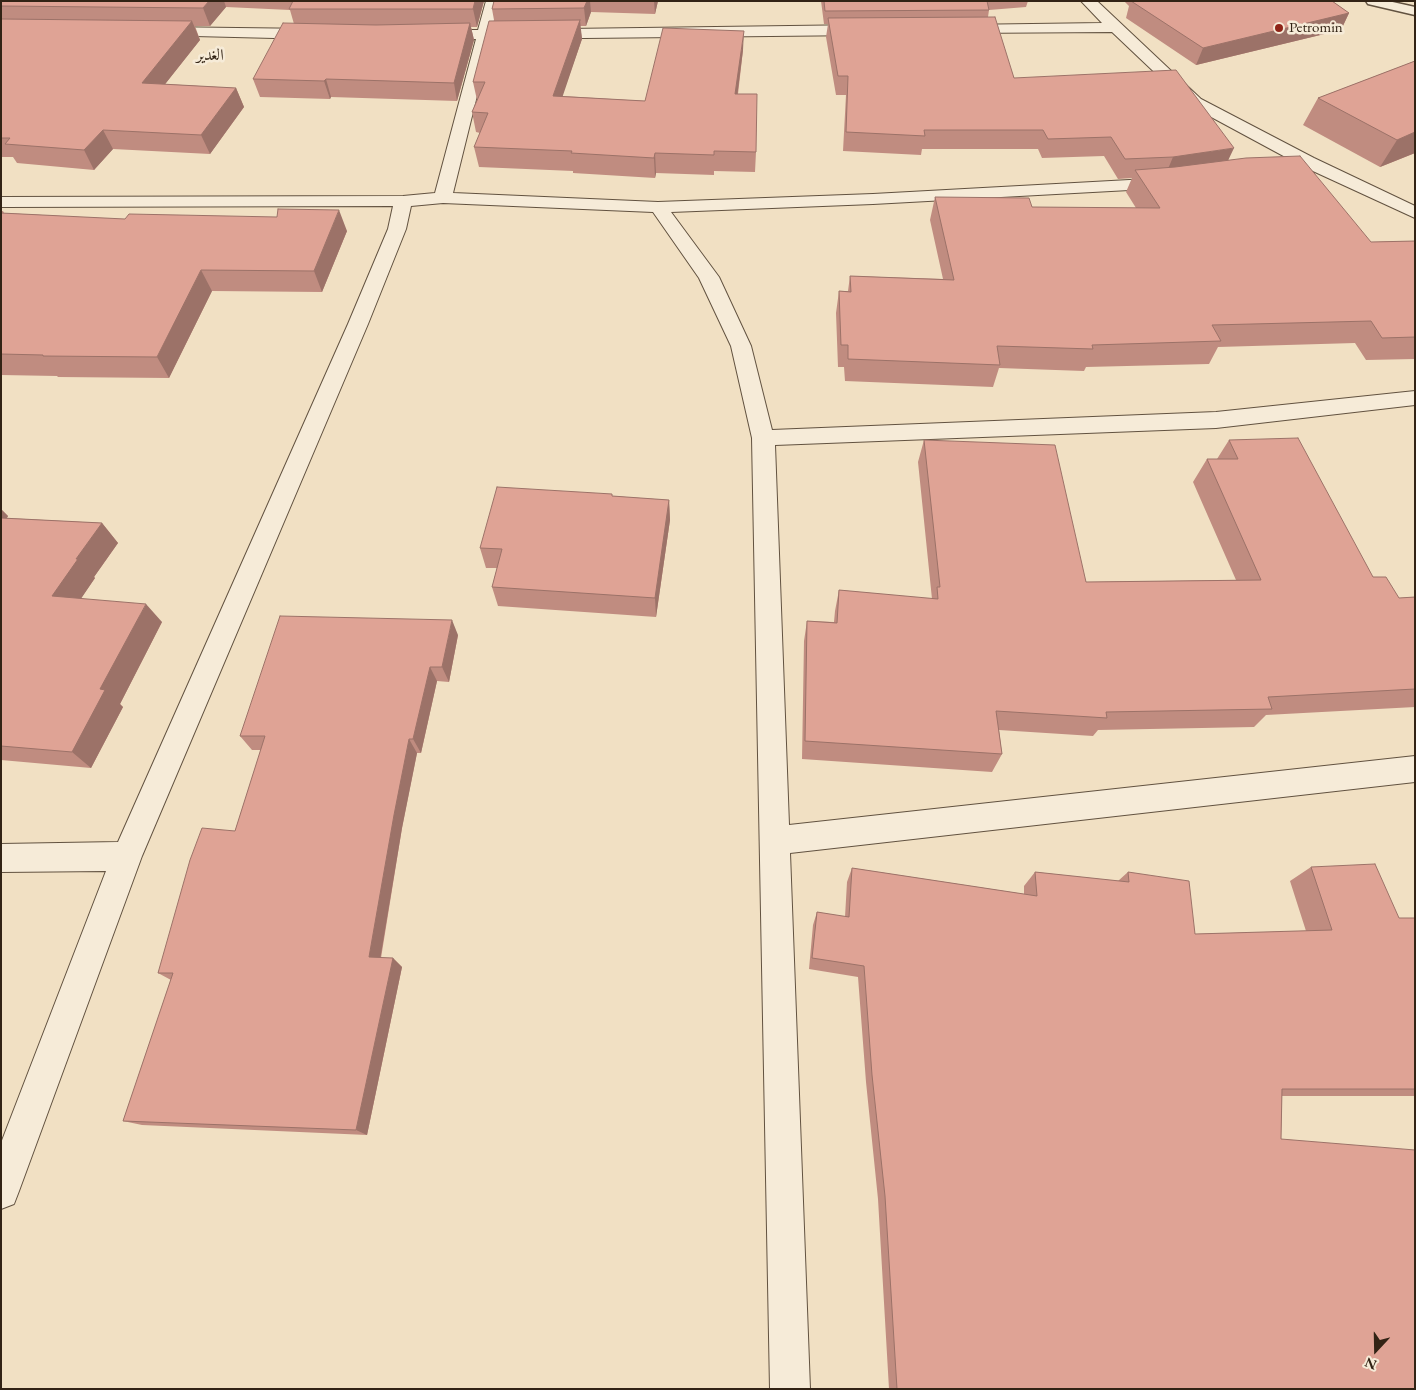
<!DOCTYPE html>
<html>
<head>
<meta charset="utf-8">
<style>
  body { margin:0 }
  #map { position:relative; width:1416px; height:1390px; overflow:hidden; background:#f1e0c3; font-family:"EB Garamond",serif }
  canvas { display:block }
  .frame { position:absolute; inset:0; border:2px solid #322315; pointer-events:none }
  .north { position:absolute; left:1351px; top:1325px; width:50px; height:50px; -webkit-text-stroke:4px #f6ebd8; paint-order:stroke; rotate:201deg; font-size:14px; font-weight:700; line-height:20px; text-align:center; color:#322315 }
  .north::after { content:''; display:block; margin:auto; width:18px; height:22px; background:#322315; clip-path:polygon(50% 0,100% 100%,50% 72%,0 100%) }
</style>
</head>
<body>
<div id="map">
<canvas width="1416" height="1390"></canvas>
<div class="frame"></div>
<div class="north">N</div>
</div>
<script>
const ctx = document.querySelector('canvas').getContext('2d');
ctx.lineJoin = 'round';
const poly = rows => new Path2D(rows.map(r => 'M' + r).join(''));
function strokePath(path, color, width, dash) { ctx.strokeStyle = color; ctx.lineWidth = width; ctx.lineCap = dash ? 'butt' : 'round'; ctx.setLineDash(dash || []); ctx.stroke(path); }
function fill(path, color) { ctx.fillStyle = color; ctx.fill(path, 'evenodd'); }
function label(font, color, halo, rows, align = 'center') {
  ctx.font = font + ' "EB Garamond",Amiri,serif'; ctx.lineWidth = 5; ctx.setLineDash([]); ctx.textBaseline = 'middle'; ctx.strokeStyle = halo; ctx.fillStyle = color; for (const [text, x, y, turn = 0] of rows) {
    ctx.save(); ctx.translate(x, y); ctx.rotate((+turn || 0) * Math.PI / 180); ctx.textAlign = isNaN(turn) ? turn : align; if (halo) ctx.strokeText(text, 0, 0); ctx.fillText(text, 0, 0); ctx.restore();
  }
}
const lane = poly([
  [1366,1,1388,1,1415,7,1415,15,1368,4,1366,1]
]);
const street = poly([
  [486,1,500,1,493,30,864,25,869,27,872,30,869,33,864,35,491,39,453,193,658,202,873,194,1166,178,1172,179,1175,183,1172,187,1166,188,873,204,671,212,719,277,751,346,772,430,1216,412,1415,391,1415,405,1216,428,775,445,789,825,1415,756,1415,782,790,853,810,1389,770,1389,752,438,731,346,699,278,653,212,443,203,411,206,406,229,368,324,142,856,19,1191,14,1204,1,1209,1,1143,106,871,1,872,1,844,118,842,348,324,388,229,393,206,1,207,1,197,403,196,435,193,476,39,435,40,430,38,427,35,430,32,435,30,478,30,486,1],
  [1081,1,1097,1,1201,99,1314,158,1415,206,1415,218,1302,166,1189,105,1112,32,962,33,957,32,955,29,957,26,962,25,1102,23,1081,1],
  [160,27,314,29,319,31,322,34,319,37,314,39,155,35,152,32,155,29,160,27]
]);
const wall = poly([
  [1,1,484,1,477,27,471,27,474,40,457,101,331,97,330,99,260,97,253,79,294,24,290,10,226,7,210,26,195,26,200,40,165,84,236,88,244,107,210,154,113,149,94,170,17,163,13,157,1,157],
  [494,1,658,1,655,14,591,12,586,26,580,26,582,39,562,96,645,101,743,50,738,94,756,152,755,172,714,171,714,175,656,173,655,178,573,173,573,171,479,167,474,147,480,133,476,132,472,112,477,100,473,82,494,20,492,9],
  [821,1,1028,1,1026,7,989,10,988,17,1014,78,1229,160,1371,242,1415,241,1415,359,1366,360,1355,343,1218,347,1209,364,1086,367,1084,371,999,368,993,387,845,381,844,367,838,367,836,313,839,291,848,291,850,276,943,279,930,220,935,197,1032,207,1136,208,1126,192,1132,178,1118,179,1104,156,1042,158,1038,149,922,149,921,155,843,151,846,95,836,95,826,37,828,24,824,24],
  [1124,1,1332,1,1349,13,1341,30,1196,65,1126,18,1129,6],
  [1415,61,1415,153,1380,167,1303,125,1318,98],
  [1,211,3,211,4,213,347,231,322,292,212,291,169,378,58,377,57,376,1,375],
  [924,440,1086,582,1236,580,1193,482,1207,459,1217,459,1229,440,1373,577,1399,598,1415,597,1415,707,1266,715,1254,727,1098,730,1093,736,999,730,1002,754,992,772,802,759,804,641,807,621,834,622,835,611,839,590,932,599,918,462],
  [612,496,669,500,670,520,656,617,498,606,492,587,497,568,486,568,480,548],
  [1,509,8,516,7,518,102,523,118,543,94,577,95,578,81,598,162,622,120,704,123,707,91,768,1,760],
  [458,635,449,682,437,681,421,753,417,753,402,828,381,958,393,958,402,967,367,1135,142,1125,123,1121,171,980,158,973,235,831,261,750,252,750,240,736],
  [1311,867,1399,918,1415,918,1415,1096,1282,1096,1281,1139,1415,1389,889,1389,878,1199,866,1082,858,977,809,969,813,925,817,912,845,917,847,882,852,868,1024,894,1024,886,1035,872,1118,881,1128,872,1195,934,1306,931,1290,881]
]);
const shadedWall = poly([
  [209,1,224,1,226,7,210,26,203,8],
  [475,1,484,1,477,27,473,9],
  [587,1,590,1,591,12,586,26,584,8],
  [654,1,658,1,655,14],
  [1349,13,1341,30,1196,65,1203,48],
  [580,20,582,39,556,116,553,96],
  [192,21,200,40,151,102,142,83],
  [470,23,474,40,457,101,454,83],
  [744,31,743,50,735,113,735,94],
  [326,79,331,97,330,99,324,81],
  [236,88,244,107,210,154,201,135],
  [103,130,113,149,94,170,84,150],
  [1415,132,1415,153,1380,167,1397,140],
  [1234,148,1225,167,1165,176,1173,157],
  [655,153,656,173,655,178,654,158],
  [339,210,347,231,322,292,314,271],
  [201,270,212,291,169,378,157,357],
  [669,500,670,520,656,617,655,598],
  [1,509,8,516,1,527],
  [102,523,118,543,94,577,95,578,70,615,52,596,76,559],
  [146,604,162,622,120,704,123,707,91,768,72,752,100,689],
  [452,620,458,635,449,682,442,667],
  [430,667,437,681,421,753,413,739],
  [409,739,417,753,402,828,379,966,369,957,394,815],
  [393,958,402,967,367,1135,356,1130]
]);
const building = poly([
  [1,1,209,1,203,8,1,6,1,1],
  [293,1,475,1,473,9,289,9,293,1],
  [494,1,587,1,584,8,492,9,494,1],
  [824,1,987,1,989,10,825,11,824,1],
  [1131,1,1332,1,1349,13,1203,48,1131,1],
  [995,17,1014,78,1176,70,1234,148,1173,157,1125,159,1111,137,1048,139,1043,130,924,130,925,136,846,132,848,76,838,76,828,18,995,17],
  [1,19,192,21,142,83,236,88,201,135,103,130,84,150,5,144,10,138,1,138,1,19],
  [580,20,553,96,645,101,663,28,744,31,735,94,757,94,756,152,714,151,714,155,655,153,654,158,571,153,572,151,474,147,488,113,472,112,485,82,473,82,489,21,580,20],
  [283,23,376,25,470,23,454,83,326,79,324,81,253,79,283,23],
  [1415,61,1415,132,1397,140,1318,98,1415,61],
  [1300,156,1371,242,1415,241,1415,337,1382,338,1371,321,1212,325,1221,341,1092,345,1093,349,997,346,1000,365,848,359,848,345,841,345,839,291,851,292,850,276,954,280,935,197,1029,198,1032,207,1160,208,1135,170,1175,167,1246,158,1300,156],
  [278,209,339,210,314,271,201,270,157,357,43,356,43,355,1,354,1,213,125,219,129,214,277,217,278,209],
  [1298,438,1373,577,1386,577,1399,598,1415,597,1415,689,1268,697,1272,709,1106,712,1107,718,996,711,1002,754,805,741,807,621,837,623,839,590,938,599,937,587,940,587,924,440,1055,445,1086,582,1261,580,1207,459,1238,459,1229,440,1298,438],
  [497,487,612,494,612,496,669,500,655,598,492,587,502,549,480,548,497,487],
  [1,518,102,523,76,559,78,559,52,596,146,604,100,689,105,690,72,752,1,746,1,518],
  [280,616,452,620,442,667,430,667,413,739,409,739,394,815,369,957,393,958,356,1130,123,1121,173,973,158,973,190,860,202,828,235,831,265,736,240,736,280,616],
  [1375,864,1399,918,1415,918,1415,1089,1282,1089,1281,1139,1415,1150,1415,1389,897,1389,885,1196,872,1075,864,966,812,958,817,912,849,917,852,868,1037,896,1035,872,1129,882,1128,872,1189,881,1195,934,1332,930,1311,867,1375,864]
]);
const markers = [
  [1279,28,5,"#8f2418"]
];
const farPoinames = [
  ["Petromin",1289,28]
];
const farNeighbourhoodnames = [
  ["الغدير",210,56]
];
strokePath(lane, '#625240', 3);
strokePath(street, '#625240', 2);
fill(lane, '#f6ebd8');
fill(street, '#f6ebd8');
fill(wall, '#c08c80');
fill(shadedWall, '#9c7268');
fill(building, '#dfa395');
strokePath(building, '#9c7268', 1);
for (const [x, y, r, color] of markers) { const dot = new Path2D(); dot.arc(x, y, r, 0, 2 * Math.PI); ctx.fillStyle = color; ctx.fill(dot); strokePath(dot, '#f6ebd8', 2); }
label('15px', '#322315', '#f6ebd8', farPoinames, 'left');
label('16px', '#322315', '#f6ebd8', farNeighbourhoodnames);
</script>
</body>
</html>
